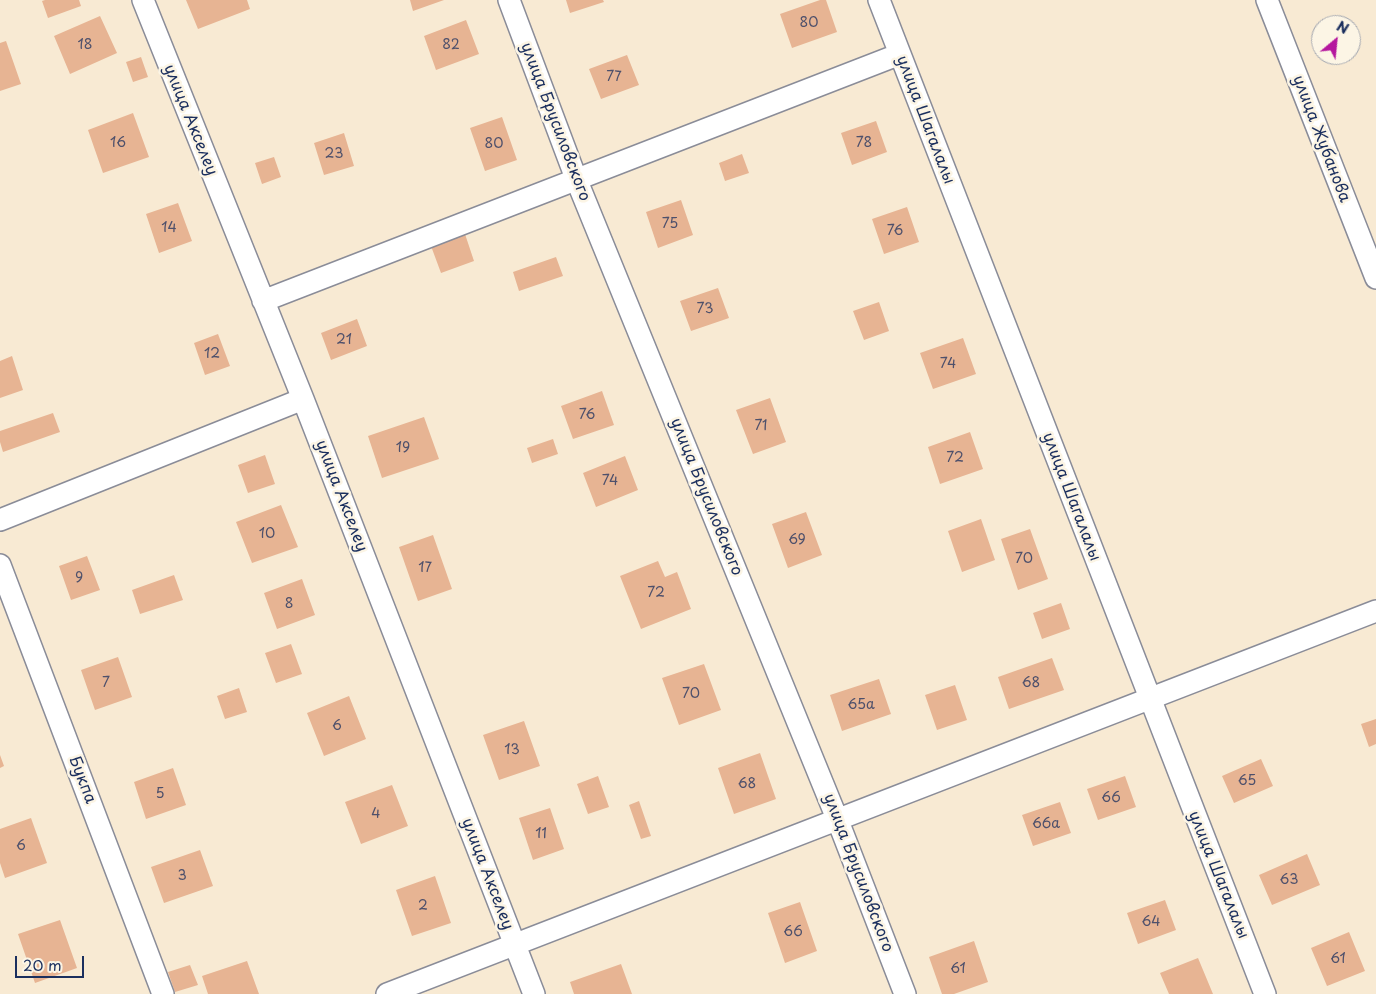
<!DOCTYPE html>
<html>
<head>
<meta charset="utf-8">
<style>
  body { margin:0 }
  #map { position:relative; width:1376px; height:994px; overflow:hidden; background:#f8ead3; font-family:"Playpen Sans",sans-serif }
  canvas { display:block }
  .north { position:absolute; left:1311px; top:15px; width:50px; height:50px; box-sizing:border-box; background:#fcf5e5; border:1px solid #a2a6af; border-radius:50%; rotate:28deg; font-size:14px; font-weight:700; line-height:20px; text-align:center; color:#1b2f5e }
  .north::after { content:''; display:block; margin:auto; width:18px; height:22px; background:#b5179e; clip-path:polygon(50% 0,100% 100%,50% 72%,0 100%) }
  .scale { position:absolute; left:15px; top:956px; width:69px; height:22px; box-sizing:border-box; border:2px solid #1b2f5e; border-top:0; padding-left:6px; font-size:15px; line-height:18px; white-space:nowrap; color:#1b2f5e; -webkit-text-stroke:4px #fcf5e5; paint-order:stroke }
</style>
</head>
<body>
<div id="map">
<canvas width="1376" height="994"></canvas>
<div class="north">N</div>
<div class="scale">20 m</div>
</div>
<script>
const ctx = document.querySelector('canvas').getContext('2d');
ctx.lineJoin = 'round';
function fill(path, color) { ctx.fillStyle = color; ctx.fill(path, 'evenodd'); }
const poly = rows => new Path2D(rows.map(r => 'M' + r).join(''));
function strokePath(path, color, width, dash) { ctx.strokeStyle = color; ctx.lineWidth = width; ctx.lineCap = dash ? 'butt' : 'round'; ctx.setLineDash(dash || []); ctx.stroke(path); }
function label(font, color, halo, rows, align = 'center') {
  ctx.font = font + ' "Playpen Sans",sans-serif'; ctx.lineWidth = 5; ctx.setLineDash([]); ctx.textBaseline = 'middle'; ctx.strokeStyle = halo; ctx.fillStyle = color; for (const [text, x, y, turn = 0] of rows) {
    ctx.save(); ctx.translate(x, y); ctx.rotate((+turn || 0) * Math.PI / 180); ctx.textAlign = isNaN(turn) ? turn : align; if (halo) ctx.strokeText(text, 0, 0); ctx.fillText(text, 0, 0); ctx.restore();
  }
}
const building = poly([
  [45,0,79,0,81,6,48,18,42,1],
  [186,0,247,0,250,9,198,29],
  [410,0,444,0,413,11],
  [566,0,603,0,604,2,570,13],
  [820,0,826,0,837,32,792,48,780,14],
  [100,16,117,53,70,74,54,36],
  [466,20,479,54,436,70,424,36],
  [6,41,21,84,0,91,0,43],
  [627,55,639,85,601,99,589,69],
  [141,57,148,77,133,82,126,62],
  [133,113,149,157,103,173,88,130],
  [502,117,517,160,485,171,470,128],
  [876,121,887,152,852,165,841,133],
  [344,133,354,166,324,175,314,143],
  [742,154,749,173,725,181,719,163],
  [274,157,281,177,262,184,255,163],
  [681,200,693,235,658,248,646,212],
  [178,203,192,241,159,253,146,214],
  [907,207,919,242,884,254,872,219],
  [465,234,474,261,441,273,431,246],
  [556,257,563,276,519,291,513,272],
  [718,288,729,318,691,331,680,301],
  [879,302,889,331,864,340,853,311],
  [357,319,367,346,331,360,321,333],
  [218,334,230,366,205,375,194,343],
  [963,338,976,374,933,389,920,353],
  [12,356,23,390,0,398,0,361],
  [602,391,614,425,573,439,561,406],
  [770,398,786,442,753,454,736,410],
  [53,413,60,432,3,452,0,442,0,431],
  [424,417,439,459,382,478,368,436],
  [970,432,983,469,940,484,928,447],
  [553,439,558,454,532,463,527,448],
  [265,455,275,484,248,493,238,465],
  [625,456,638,490,596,507,583,473],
  [281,505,298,547,252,563,236,522],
  [806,512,822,555,788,568,772,524],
  [981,519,995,560,962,572,948,531],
  [1030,529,1048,579,1018,590,1001,539],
  [433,535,452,589,418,601,399,547],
  [87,556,100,590,71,600,59,566],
  [658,561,665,577,677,572,691,609,641,629,620,576],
  [174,575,183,600,140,614,132,590],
  [302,579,315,615,277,629,264,593],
  [1061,603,1070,629,1042,639,1033,613],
  [291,644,302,674,276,683,265,653],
  [118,657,132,697,95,710,81,670],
  [1052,658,1064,690,1009,709,998,677],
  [704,664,721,710,679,725,662,678],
  [879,679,891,714,842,731,830,695],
  [955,685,967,720,937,730,925,695],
  [239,688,247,712,225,719,217,696],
  [349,696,366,739,324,756,307,713],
  [1376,719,1376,744,1369,747,1361,724],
  [524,721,540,766,499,780,483,735],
  [760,753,776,799,734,814,718,768],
  [0,755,4,766,0,768],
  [1261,759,1273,786,1234,803,1222,776],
  [173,768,186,805,146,819,134,782],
  [598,776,609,807,588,814,577,784],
  [1125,776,1136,807,1098,820,1087,789],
  [392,785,408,826,361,844,345,802],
  [639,801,651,836,641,839,629,805],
  [1060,802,1071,833,1033,846,1022,815],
  [550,808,564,849,533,860,519,818],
  [31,818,47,863,5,878,0,863,0,829],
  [200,850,213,886,164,903,151,867],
  [1307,854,1320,885,1272,905,1259,875],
  [435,876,451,923,412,936,396,890],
  [1165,900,1176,930,1138,944,1127,913],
  [800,902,817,951,785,963,768,913],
  [60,920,77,968,35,983,18,934],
  [1349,932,1365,971,1327,986,1311,948],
  [974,941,988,982,954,994,942,994,929,957],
  [1198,958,1213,994,1169,994,1160,973],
  [247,961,259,994,208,994,202,976],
  [621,964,632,994,574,994,570,982],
  [190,965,198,985,175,992,168,972]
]);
const street = poly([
  [143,0,303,399,534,994],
  [509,0,577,181,838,821,905,994],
  [879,0,1265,994],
  [1267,0,1376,278],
  [263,301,900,54],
  [0,520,303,399],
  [0,565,163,994],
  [387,994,1376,611]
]);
const numberNames = [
  ["80",809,23],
  ["18",85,45],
  ["82",451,45],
  ["77",614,77],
  ["16",118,143],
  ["78",864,143],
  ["80",494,144],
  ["23",334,154],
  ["75",670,224],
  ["14",169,228],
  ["76",895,231],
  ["73",705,309],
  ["21",344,340],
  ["12",212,354],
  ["74",948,364],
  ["76",587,415],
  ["71",761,426],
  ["19",403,448],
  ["72",955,458],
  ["74",610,481],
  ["10",267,534],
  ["69",797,540],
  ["70",1024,559],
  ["17",425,568],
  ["9",79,578],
  ["72",656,593],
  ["8",289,604],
  ["7",106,683],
  ["68",1031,683],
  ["70",691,694],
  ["65а",861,705],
  ["6",337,726],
  ["13",512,750],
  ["65",1247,781],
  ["68",747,784],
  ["5",160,794],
  ["66",1111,798],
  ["4",376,814],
  ["66а",1046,824],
  ["11",541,834],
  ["6",21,846],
  ["3",182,876],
  ["63",1289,880],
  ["2",423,906],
  ["64",1151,922],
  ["66",793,932],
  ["61",1338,959],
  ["61",958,969]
];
const streetNames = [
  ["улица Акселеу",190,120,68],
  ["улица Шагалалы",925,120,69],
  ["улица Брусиловского",555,122,69],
  ["улица Жубанова",1321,139,69],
  ["улица Акселеу",341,496,69],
  ["улица Брусиловского",706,497,68],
  ["улица Шагалалы",1071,497,69],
  ["Букпа",82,780,69],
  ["улица Брусиловского",858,873,69],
  ["улица Акселеу",487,874,69],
  ["улица Шагалалы",1218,875,68]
];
fill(building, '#e7b493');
strokePath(street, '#8a8c98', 24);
strokePath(street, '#fff', 21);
label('14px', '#4e506b', null, numberNames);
label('16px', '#1b2f5e', '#fcf5e5', streetNames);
</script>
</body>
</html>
